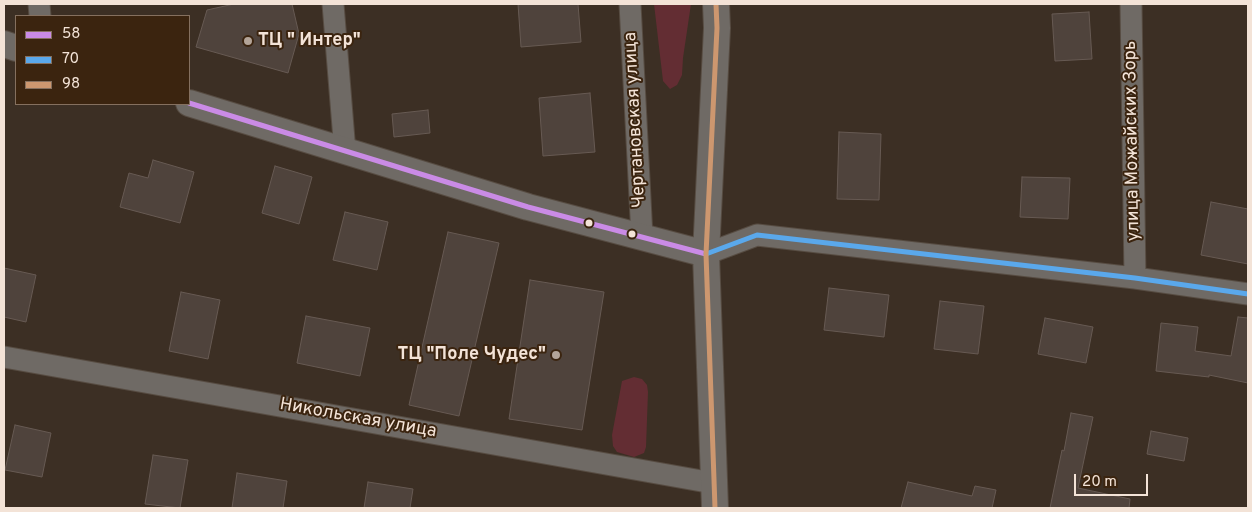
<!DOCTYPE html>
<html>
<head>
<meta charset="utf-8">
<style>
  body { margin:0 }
  #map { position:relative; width:1252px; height:512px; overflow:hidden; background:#3c2f24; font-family:Overpass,sans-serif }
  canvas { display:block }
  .frame { position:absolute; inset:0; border:5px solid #f3e3d7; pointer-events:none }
  .legend { position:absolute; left:15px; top:15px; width:175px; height:90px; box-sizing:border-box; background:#3b240f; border:1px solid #85705f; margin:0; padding:6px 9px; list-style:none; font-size:15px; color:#f3e3d7 }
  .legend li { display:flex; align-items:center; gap:10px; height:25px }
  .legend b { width:25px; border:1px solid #85705f }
  .scale { position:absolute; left:1074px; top:474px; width:74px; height:22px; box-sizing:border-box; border:2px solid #f3e3d7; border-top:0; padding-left:6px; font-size:15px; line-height:18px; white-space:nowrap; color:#f3e3d7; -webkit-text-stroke:4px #3b240f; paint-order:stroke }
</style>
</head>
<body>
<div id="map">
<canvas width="1252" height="512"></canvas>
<div class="frame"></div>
<ul class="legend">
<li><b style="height:6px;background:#ca8be6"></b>58</li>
<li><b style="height:6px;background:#5aa8eb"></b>70</li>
<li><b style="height:6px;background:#cd976f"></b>98</li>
</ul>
<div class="scale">20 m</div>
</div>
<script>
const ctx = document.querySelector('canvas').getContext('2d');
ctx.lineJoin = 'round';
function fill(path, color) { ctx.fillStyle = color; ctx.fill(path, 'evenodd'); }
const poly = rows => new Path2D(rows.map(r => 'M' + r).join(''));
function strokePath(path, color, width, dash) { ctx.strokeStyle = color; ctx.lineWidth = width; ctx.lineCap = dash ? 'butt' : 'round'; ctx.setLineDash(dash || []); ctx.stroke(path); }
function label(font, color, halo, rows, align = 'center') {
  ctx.font = font + ' Overpass,sans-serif'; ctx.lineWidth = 4; ctx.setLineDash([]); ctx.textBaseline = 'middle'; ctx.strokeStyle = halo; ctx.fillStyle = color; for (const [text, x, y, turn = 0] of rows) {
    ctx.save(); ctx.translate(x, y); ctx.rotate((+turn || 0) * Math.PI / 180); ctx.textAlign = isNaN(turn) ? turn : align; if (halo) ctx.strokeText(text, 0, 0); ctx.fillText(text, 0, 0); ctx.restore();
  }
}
const green = poly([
  [654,4,691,4,683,58,682,75,677,85,670,89,663,81],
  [634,377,642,379,647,385,648,392,646,447,644,453,634,457,617,452,613,446,612,435,622,381]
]);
const building = poly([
  [234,4,292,4,299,34,288,73,196,47,207,10,234,4],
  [518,4,578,4,581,42,521,47,518,4],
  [1089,12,1092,59,1055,61,1052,14,1089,12],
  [590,93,595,152,543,156,539,98,590,93],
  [428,110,430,133,394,137,392,114,428,110],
  [839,132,881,134,879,200,837,199,839,132],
  [153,160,194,172,180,223,120,207,129,173,148,178,153,160],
  [275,166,312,177,299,224,262,213,275,166],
  [1022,177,1070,178,1068,219,1020,217,1022,177],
  [1211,202,1248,209,1248,264,1201,255,1211,202],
  [345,212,388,222,377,270,333,260,345,212],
  [448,232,499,243,459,416,409,405,448,232],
  [4,268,36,275,26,322,4,317,4,268],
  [530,280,604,292,582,430,509,419,530,280],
  [829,288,889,295,884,337,824,330,829,288],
  [181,292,220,300,208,359,169,351,181,292],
  [940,301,984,306,978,354,934,349,940,301],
  [306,316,370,328,360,376,297,363,306,316],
  [1238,317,1248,318,1248,383,1209,375,1209,377,1156,371,1161,323,1198,327,1195,351,1231,356,1238,317],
  [1045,318,1093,327,1086,363,1038,354,1045,318],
  [1071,413,1093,417,1078,488,1130,499,1129,508,1050,508,1062,450,1064,451,1071,413],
  [15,425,51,433,42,477,5,470,15,425],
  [1151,431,1188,438,1184,461,1147,454,1151,431],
  [153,455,188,460,180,508,145,504,153,455],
  [237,473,287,481,283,508,232,508,237,473],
  [368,482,413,489,410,508,364,508,368,482],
  [908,482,972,496,975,486,996,490,992,508,901,508,908,482]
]);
const minor = poly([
  [39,4,40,16],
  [333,4,345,152],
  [630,4,642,237],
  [1131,4,1135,278],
  [706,254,757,235,1135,278,1248,294],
  [4,357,713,483]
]);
const tertiary = poly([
  [4,44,16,48],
  [189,103,528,207,706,254],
  [715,508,706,254,717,28,716,4]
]);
const bus1 = poly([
  [189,103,528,207,706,254]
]);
const bus2 = poly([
  [706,254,757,235,1135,278,1248,294]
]);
const bus3 = poly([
  [715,508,706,254,717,28,716,4]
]);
const markers = [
  [248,41,5,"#b3a498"],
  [589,223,4.5,"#f3e3d7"],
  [632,234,4.5,"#f3e3d7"],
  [556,355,5,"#b3a498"]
];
const poiNames = [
  ["ТЦ \" Интер\"",258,41],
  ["ТЦ \"Поле Чудес\"",546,355,"right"]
];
const streetNames = [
  ["Чертановская улица",636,120,-93],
  ["улица Можайских Зорь",1133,141,-91],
  ["Никольская улица",358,419,10]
];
fill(green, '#632d33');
fill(building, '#4f433c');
strokePath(building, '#675a53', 1);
strokePath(minor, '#574c42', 23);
strokePath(tertiary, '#574c42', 28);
strokePath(minor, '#6f6a65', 21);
strokePath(tertiary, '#6f6a65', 26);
strokePath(bus1, '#ca8be6', 5);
strokePath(bus2, '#5aa8eb', 5);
strokePath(bus3, '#cd976f', 5);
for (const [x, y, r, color] of markers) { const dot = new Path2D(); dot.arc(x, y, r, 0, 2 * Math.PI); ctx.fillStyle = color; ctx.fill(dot); strokePath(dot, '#3b240f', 2); }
label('bold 18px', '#f3e3d7', '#3b240f', poiNames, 'left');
label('18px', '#f3e3d7', '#3b240f', streetNames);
</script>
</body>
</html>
